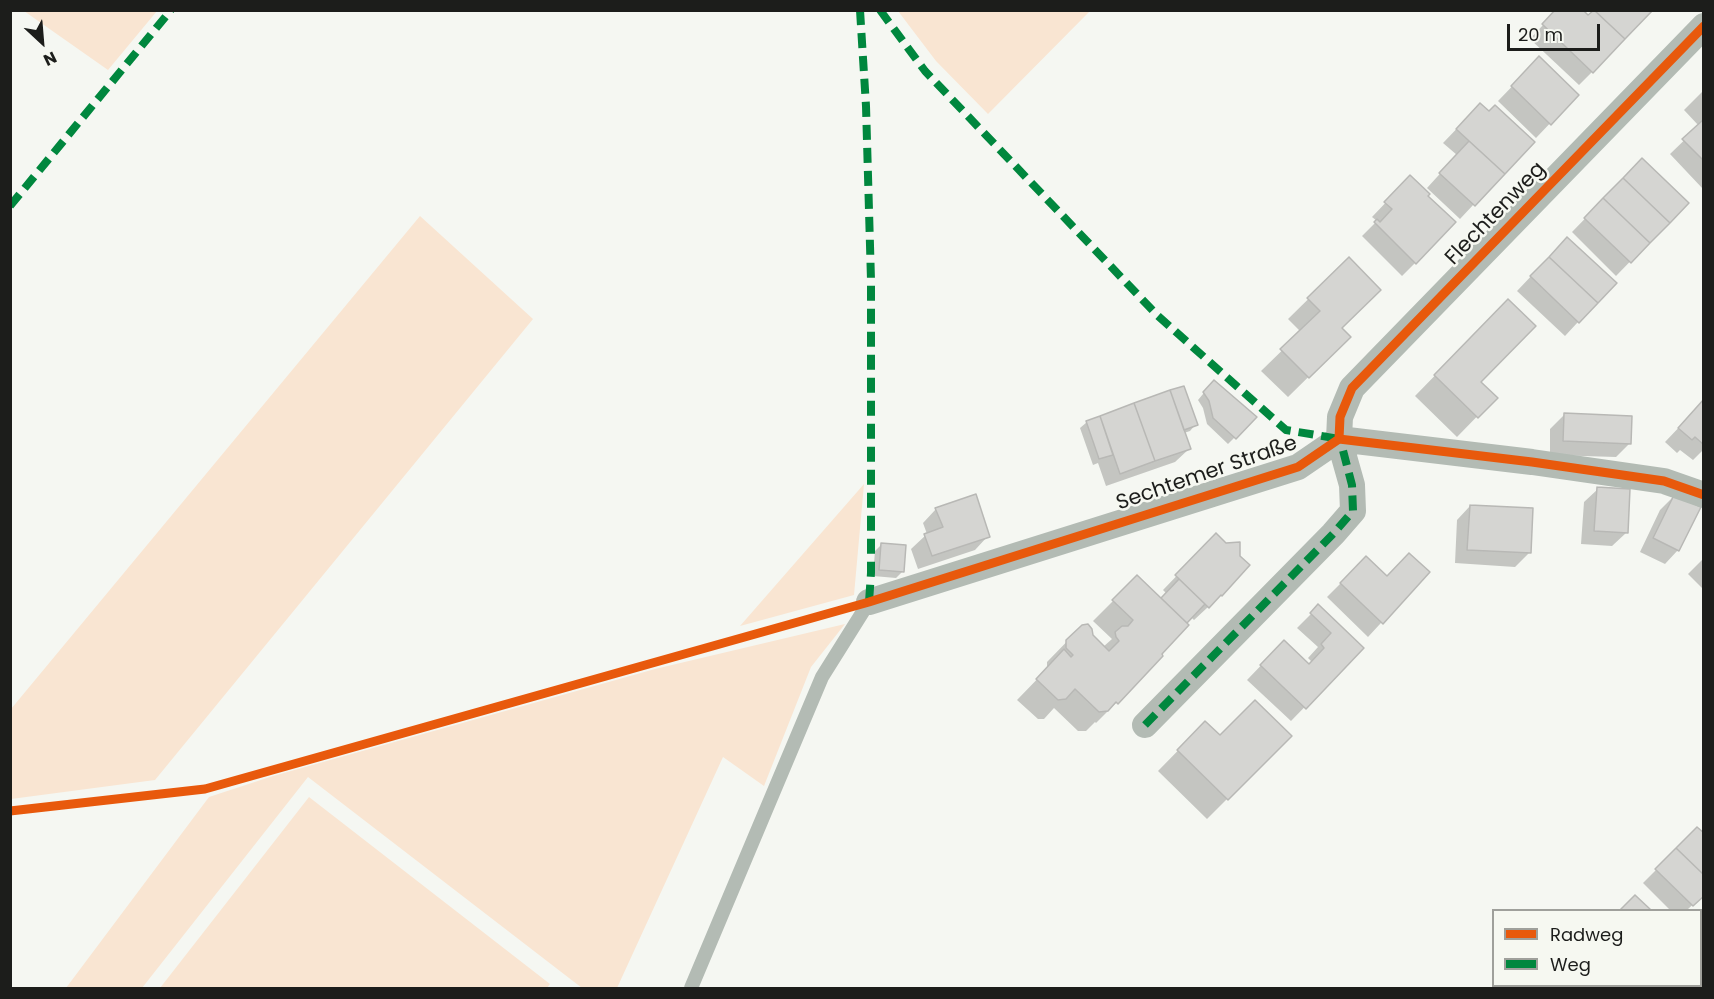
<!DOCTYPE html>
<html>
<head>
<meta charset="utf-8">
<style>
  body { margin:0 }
  #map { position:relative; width:1714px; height:999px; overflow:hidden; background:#f5f7f2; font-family:Poppins,sans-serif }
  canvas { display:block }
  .frame { position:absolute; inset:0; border:12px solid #1c1d1b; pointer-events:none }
  .legend { position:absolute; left:1492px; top:909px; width:210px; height:78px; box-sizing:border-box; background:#f6f8f1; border:2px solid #9fa09b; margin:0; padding:8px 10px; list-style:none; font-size:18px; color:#1c1d1b }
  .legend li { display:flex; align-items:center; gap:12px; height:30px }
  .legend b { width:30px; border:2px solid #9fa09b }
  .north { position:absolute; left:12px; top:12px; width:60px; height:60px; -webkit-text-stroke:4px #f6f8f1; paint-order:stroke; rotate:154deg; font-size:16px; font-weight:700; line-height:24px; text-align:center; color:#1c1d1b }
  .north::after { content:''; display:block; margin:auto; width:21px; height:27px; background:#1c1d1b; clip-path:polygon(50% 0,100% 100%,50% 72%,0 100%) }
  .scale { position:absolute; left:1507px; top:24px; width:93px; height:27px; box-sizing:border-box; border:3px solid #1c1d1b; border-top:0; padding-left:8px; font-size:18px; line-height:21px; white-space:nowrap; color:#1c1d1b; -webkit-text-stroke:4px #f6f8f1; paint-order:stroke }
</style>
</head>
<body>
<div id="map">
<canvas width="1714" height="999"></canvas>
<div class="frame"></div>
<ul class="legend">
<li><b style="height:8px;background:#e8590c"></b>Radweg</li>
<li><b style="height:8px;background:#00873e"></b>Weg</li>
</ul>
<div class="north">N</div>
<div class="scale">20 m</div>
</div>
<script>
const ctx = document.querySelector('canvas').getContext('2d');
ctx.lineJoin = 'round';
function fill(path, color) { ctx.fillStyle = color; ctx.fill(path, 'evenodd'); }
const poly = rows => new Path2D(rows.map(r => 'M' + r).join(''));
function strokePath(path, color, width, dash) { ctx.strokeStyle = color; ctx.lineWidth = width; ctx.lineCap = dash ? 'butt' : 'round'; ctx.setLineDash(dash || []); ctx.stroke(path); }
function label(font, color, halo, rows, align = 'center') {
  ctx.font = font + ' Poppins,sans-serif'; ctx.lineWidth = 5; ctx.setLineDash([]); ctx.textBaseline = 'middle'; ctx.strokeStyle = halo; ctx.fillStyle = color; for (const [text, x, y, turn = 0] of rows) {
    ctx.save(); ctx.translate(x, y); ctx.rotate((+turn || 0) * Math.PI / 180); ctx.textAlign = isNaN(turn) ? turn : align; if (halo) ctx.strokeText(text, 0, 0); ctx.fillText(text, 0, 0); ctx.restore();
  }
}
const green = poly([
  [24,11,157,11,108,70],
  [898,11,1090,11,988,114,936,61],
  [420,216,533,319,155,780,11,799,11,709],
  [864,484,854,595,740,626],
  [845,624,811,667,764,786,723,757,617,988,582,988,308,777,142,988,66,988,209,797,273,776,655,669],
  [309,797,550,984,547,988,160,988]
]);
const shadow = poly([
  [1557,10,1588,17,1592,72,1579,85,1530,39],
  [1526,72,1577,95,1536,138,1498,101],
  [1704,90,1703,189,1670,154,1699,126,1684,110],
  [1467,118,1532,142,1460,219,1427,188,1457,155,1443,143],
  [1642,160,1687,203,1616,276,1572,232],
  [1410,177,1415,263,1402,276,1362,236,1377,221,1372,217],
  [1554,252,1578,322,1565,336,1517,291],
  [1349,259,1340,328,1349,337,1288,397,1261,371,1301,332,1288,319],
  [1488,321,1479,382,1495,398,1457,437,1415,396],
  [1208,388,1255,417,1228,444,1207,424,1203,408,1198,400],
  [1171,392,1196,424,1190,431,1184,433,1189,449,1175,462,1106,486,1098,463,1093,465,1080,428,1087,422],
  [1704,401,1704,449,1693,460,1680,450,1677,453,1665,442],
  [1564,415,1630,443,1616,457,1550,455,1550,429],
  [1598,489,1626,533,1612,546,1581,544,1584,502],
  [1674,496,1678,550,1665,564,1640,552,1660,510],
  [1470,506,1529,553,1515,567,1455,563,1457,520],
  [936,509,988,536,975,550,918,569,911,549,927,534,923,523],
  [1216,535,1221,595,1194,620,1191,617,1185,623,1117,702,1096,723,1095,722,1086,731,1078,731,1054,708,1044,719,1038,719,1017,700,1047,669,1047,662,1082,626,1103,647,1112,639,1093,621,1137,577,1161,600,1167,594,1163,590],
  [881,545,903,571,896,578,873,576,875,551],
  [1366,558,1387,578,1428,572,1368,637,1327,597],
  [1704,558,1704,590,1688,574],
  [1318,607,1362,648,1291,721,1247,680,1271,655,1309,665,1312,662,1308,658,1318,647,1297,628],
  [1205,723,1220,737,1290,736,1207,819,1158,771],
  [1697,829,1704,894,1687,910,1670,910,1643,883],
  [1557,986,1580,986,1583,988,1554,988],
  [1596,986,1636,986,1633,988,1600,988]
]);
const building = poly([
  [1555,10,1583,10,1588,15,1594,10,1625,39,1593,73,1542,24,1555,10],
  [1594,10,1653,10,1625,39,1594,10],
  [1539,56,1579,95,1551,125,1511,86,1539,56],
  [1480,103,1489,111,1495,105,1535,142,1505,174,1456,129,1480,103],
  [1704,119,1704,161,1682,139,1704,119],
  [1469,141,1505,174,1475,206,1439,173,1469,141],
  [1642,158,1689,203,1670,223,1623,178,1642,158],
  [1410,175,1430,194,1428,196,1456,222,1416,264,1374,222,1377,219,1380,222,1392,209,1384,202,1410,175],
  [1623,178,1670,223,1650,243,1603,198,1623,178],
  [1603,198,1650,243,1631,263,1584,218,1603,198],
  [1567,237,1617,283,1598,303,1549,257,1567,237],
  [1349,257,1381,290,1342,328,1351,337,1309,378,1280,349,1320,311,1307,298,1349,257],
  [1549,257,1598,303,1579,323,1530,276,1549,257],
  [1508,299,1536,326,1481,382,1498,398,1478,418,1434,375,1508,299],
  [1214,380,1257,417,1236,439,1213,418,1209,401,1203,392,1214,380],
  [1184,386,1198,425,1184,430,1170,390,1184,386],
  [1170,390,1191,449,1155,461,1134,403,1170,390],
  [1704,399,1704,445,1695,437,1692,440,1678,428,1704,399],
  [1134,403,1155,461,1120,474,1100,416,1134,403],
  [1564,413,1632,416,1631,444,1563,441,1564,413],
  [1100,416,1113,455,1099,459,1086,421,1100,416],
  [1597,487,1630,489,1628,533,1594,531,1597,487],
  [976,494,990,537,932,556,924,534,943,527,935,508,976,494],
  [1674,495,1701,507,1679,551,1653,538,1674,495],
  [1470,505,1533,508,1531,553,1467,550,1470,505],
  [1216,533,1226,543,1240,542,1240,556,1250,565,1222,596,1221,595,1209,608,1175,575,1216,533],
  [881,543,906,545,904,572,879,570,881,543],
  [1409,553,1430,572,1383,624,1340,583,1366,556,1387,576,1409,553],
  [1137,575,1189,625,1162,654,1163,656,1118,704,1116,702,1108,711,1099,712,1075,689,1066,699,1058,700,1036,679,1064,649,1071,657,1073,655,1066,648,1066,640,1082,625,1088,624,1092,629,1093,635,1109,651,1119,641,1116,637,1115,632,1122,626,1128,626,1133,620,1112,600,1137,575],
  [1179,579,1205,604,1187,623,1161,598,1179,579],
  [1318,604,1364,648,1306,709,1260,665,1284,640,1309,664,1324,648,1321,644,1331,633,1310,613,1318,604],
  [1255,700,1292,736,1228,800,1177,750,1205,721,1220,735,1255,700],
  [1697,827,1704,833,1704,875,1676,848,1697,827],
  [1676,848,1704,875,1704,896,1693,906,1655,869,1676,848],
  [1635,895,1651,910,1620,910,1635,895]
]);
const lane = poly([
  [691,988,822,677,869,602]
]);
const street = poly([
  [869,602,1298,467,1339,439,1532,462,1664,481,1704,495],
  [1145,725,1333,534,1353,511,1352,485,1339,439,1340,417,1352,388,1704,26],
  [1701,988,1704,985]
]);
const quiet = poly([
  [860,10,866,106,871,280,871,573,869,602,866,603],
  [880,10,925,71,1158,316,1286,430,1340,439],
  [10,206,171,10],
  [1145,725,1333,534,1353,511,1352,485,1339,435],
  [1701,988,1704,985]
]);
const cycleway = poly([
  [1339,439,1340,417,1352,388,1704,26],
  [10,811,205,789,869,602,1298,467,1339,439,1532,462,1664,481,1704,495]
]);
const streetNames = [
  ["Flechtenweg",1496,214,-46],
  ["Sechtemer Straße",1207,474,-19]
];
fill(green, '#f9e5d2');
fill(shadow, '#0003');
fill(building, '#d5d5d2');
strokePath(building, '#b8b8b5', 1.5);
strokePath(lane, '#b3bbb4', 14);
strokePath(street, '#b3bbb4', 26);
strokePath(quiet, '#00873e', 8, [15, 8]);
strokePath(cycleway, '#e8590c', 9);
label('21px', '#1c1d1b', '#f6f8f1', streetNames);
</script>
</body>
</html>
